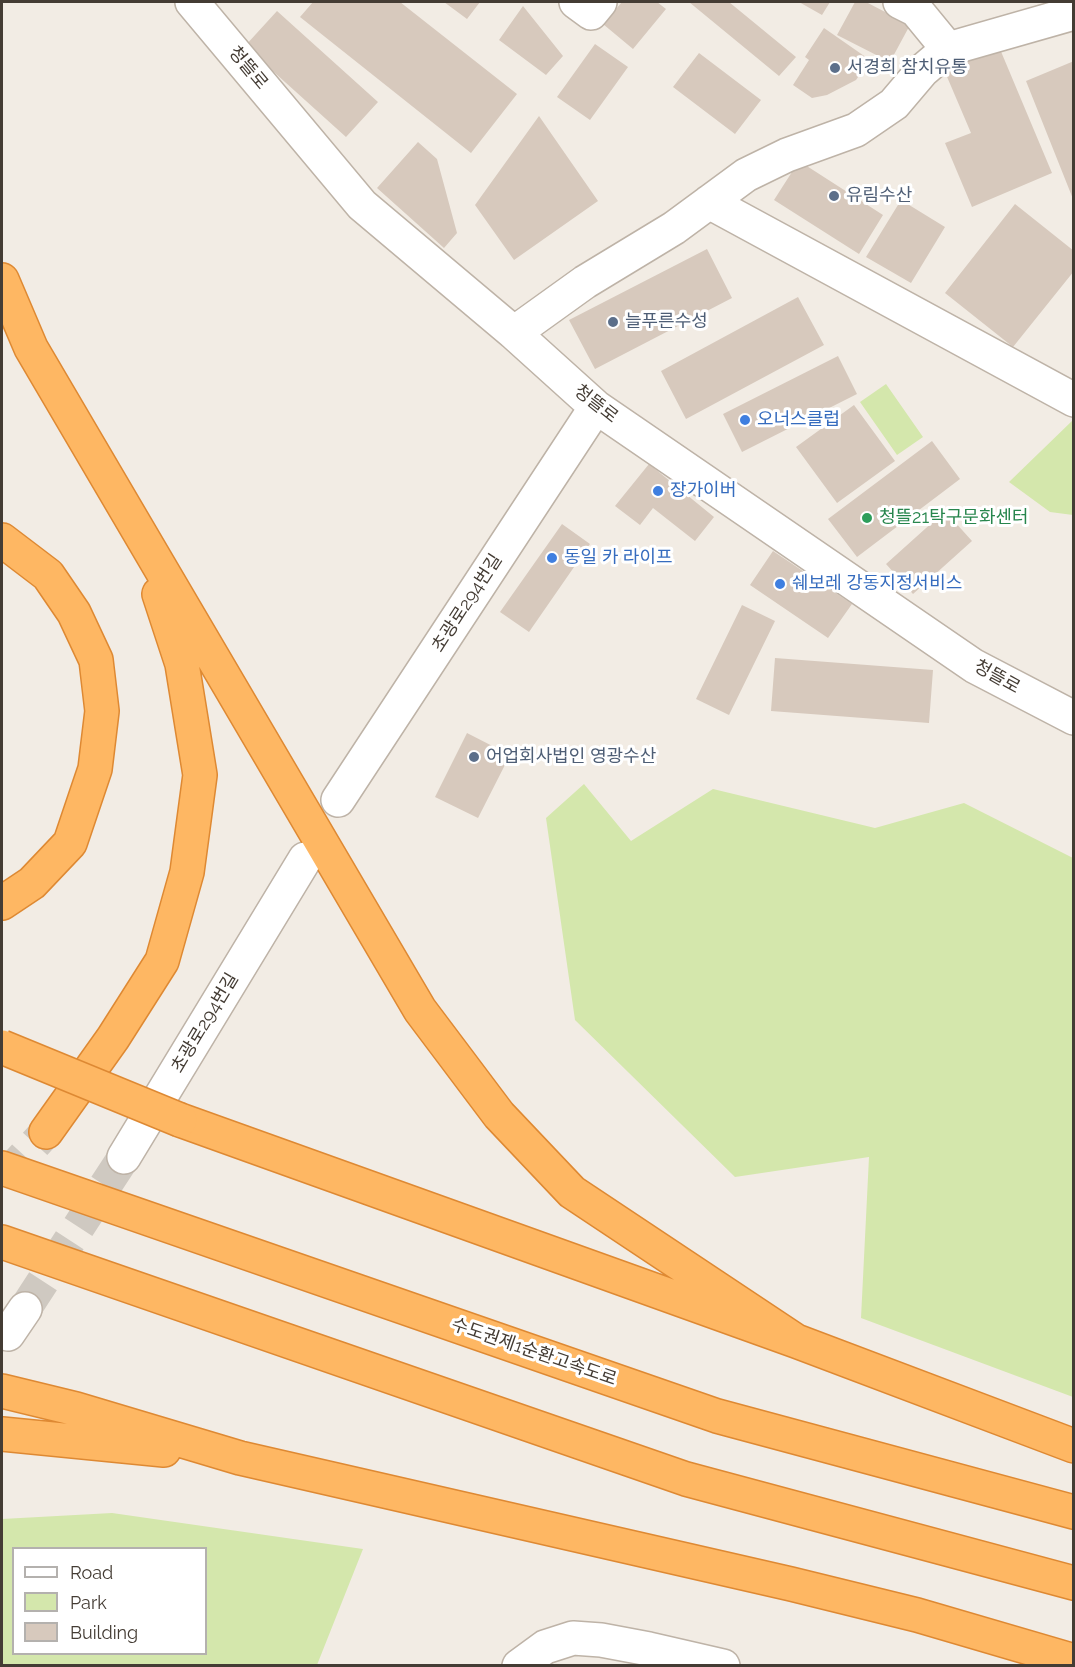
<!DOCTYPE html>
<html>
<head>
<meta charset="utf-8">
<style>
  body { margin:0 }
  #map { position:relative; width:1075px; height:1667px; overflow:hidden; background:#f2ece4; font-family:Raleway,sans-serif }
  canvas { display:block }
  .frame { position:absolute; inset:0; border:3px solid #443c34; pointer-events:none }
  .legend { position:absolute; left:12px; top:1547px; width:195px; height:108px; box-sizing:border-box; background:#fff; border:2px solid #b4b1ae; margin:0; padding:8px 10px; list-style:none; font-size:18px; color:#443c34 }
  .legend li { display:flex; align-items:center; gap:12px; height:30px }
  .legend b { width:30px; border:2px solid #b4b1ae }
</style>
</head>
<body>
<div id="map">
<canvas width="1075" height="1667"></canvas>
<div class="frame"></div>
<ul class="legend">
<li><b style="height:8px;background:#fff"></b>Road</li>
<li><b style="height:16px;background:#d4e7ac"></b>Park</li>
<li><b style="height:16px;background:#d7c9bd"></b>Building</li>
</ul>
</div>
<script>
const ctx = document.querySelector('canvas').getContext('2d');
ctx.lineJoin = 'round';
function fill(path, color) { ctx.fillStyle = color; ctx.fill(path, 'evenodd'); }
const poly = rows => new Path2D(rows.map(r => 'M' + r).join(''));
function strokePath(path, color, width, dash) { ctx.strokeStyle = color; ctx.lineWidth = width; ctx.lineCap = dash ? 'butt' : 'round'; ctx.setLineDash(dash || []); ctx.stroke(path); }
function label(font, color, halo, rows, align = 'center') {
  ctx.font = font + ' Raleway,"Noto Sans KR",sans-serif'; ctx.lineWidth = 6; ctx.setLineDash([]); ctx.textBaseline = 'middle'; ctx.strokeStyle = halo; ctx.fillStyle = color; for (const [text, x, y, turn = 0] of rows) {
    ctx.save(); ctx.translate(x, y); ctx.rotate((+turn || 0) * Math.PI / 180); ctx.textAlign = isNaN(turn) ? turn : align; if (halo) ctx.strokeText(text, 0, 0); ctx.fillText(text, 0, 0); ctx.restore();
  }
}
const green = poly([
  [886,384,923,437,897,455,860,402],
  [1073,420,1073,515,1050,512,1009,482],
  [584,784,631,841,713,789,875,828,964,803,1073,858,1074,1155,1072,1156,1074,1159,1073,1397,861,1318,869,1157,735,1177,575,1020,546,818],
  [112,1513,363,1549,317,1665,2,1665,2,1519],
  [14,1548,206,1548,206,1654,14,1654]
]);
const building = poly([
  [313,2,400,2,517,94,471,153,300,17],
  [444,2,480,2,467,19],
  [622,2,657,2,666,9,633,49,603,24],
  [689,2,729,2,796,57,779,76],
  [799,2,830,2,822,15],
  [855,2,866,2,910,25,890,62,837,35],
  [523,6,563,56,546,75,499,40],
  [277,11,378,102,346,137,245,46],
  [824,28,870,60,856,80,827,95,812,98,793,85,809,60,805,57],
  [997,42,1052,173,972,207,945,143,971,133,942,65],
  [595,44,628,67,590,120,557,97],
  [699,53,761,100,735,134,673,87],
  [1074,61,1074,199,1073,199,1026,81],
  [539,116,598,201,514,260,475,205],
  [418,142,437,159,457,233,444,248,377,188],
  [799,161,883,215,859,254,774,200],
  [901,200,945,227,911,283,866,257],
  [1015,204,1074,251,1074,271,1013,347,945,293],
  [707,249,732,298,595,369,569,320],
  [798,297,824,345,686,419,661,371],
  [838,356,857,394,742,452,723,414],
  [854,405,895,461,837,503,796,447],
  [932,441,960,479,857,557,828,519],
  [649,464,714,517,695,541,653,508,640,525,615,506],
  [945,511,972,541,913,594,886,564],
  [562,524,590,544,529,632,500,612],
  [773,551,852,604,828,638,750,585],
  [742,605,775,621,729,715,696,699],
  [775,658,933,670,929,723,771,711],
  [467,733,510,755,478,818,435,797]
]);
const minorTunnel = poly([
  [25,1309,124,1157]
]);
const highwayTunnel = poly([
  [2,1180,46,1132]
]);
const minor = poly([
  [192,2,362,205,514,333,596,407,974,666,1074,718],
  [576,2,591,13,600,2],
  [900,2,916,10,948,49],
  [709,202,1074,400],
  [514,333,585,282,674,228,746,175,787,155,856,130,894,104,922,71,948,49,1074,13],
  [338,800,596,407],
  [124,1157,305,859],
  [8,1334,25,1309],
  [519,1666,545,1647,573,1638,601,1640,649,1649,723,1666]
]);
const highway = poly([
  [2,280,31,348,420,1010,499,1115,572,1192,796,1341],
  [2,540,48,575,74,613,96,660,102,711,95,769,70,843,32,883,2,903],
  [180,1120,796,1341,1074,1446],
  [46,1132,113,1038,162,961,187,872,200,775,182,664,159,594],
  [2,1168,717,1416,1074,1512],
  [2,1242,686,1479,1074,1583],
  [2,1391,76,1409,240,1458,791,1584,917,1615,1074,1661],
  [2,1434,164,1450]
]);
const highwayBridge = poly([
  [2,1047,180,1120]
]);
const markers = [
  [835,68,6,"#5c6f8a"],
  [834,196,6,"#5c6f8a"],
  [613,322,6,"#5c6f8a"],
  [745,420,6,"#3f7fe0"],
  [658,491,6,"#3f7fe0"],
  [867,518,6,"#2e9e5b"],
  [552,558,6,"#3f7fe0"],
  [780,584,6,"#3f7fe0"],
  [474,757,6,"#5c6f8a"]
];
const streetNames = [
  ["청뜰로",248,68,50],
  ["청뜰로",596,404,38],
  ["초광로294번길",467,603,-57],
  ["청뜰로",997,677,29],
  ["초광로294번길",205,1023,-59],
  ["수도권제1순환고속도로",534,1352,19]
];
const serviceNames = [
  ["서경희 참치유통",847,68],
  ["유림수산",846,196],
  ["늘푸른수성",625,322],
  ["어업회사법인 영광수산",486,757]
];
const shopNames = [
  ["오너스클럽",757,420],
  ["장가이버",670,491],
  ["동일 카 라이프",564,558],
  ["쉐보레 강동지정서비스",792,584]
];
const leisureNames = [
  ["청뜰21탁구문화센터",879,518]
];
fill(green, '#d4e7ac');
fill(building, '#d7c9bd');
strokePath(minorTunnel, '#cfc9c1', 33, [33, 16]);
strokePath(highwayTunnel, '#cfc9c1', 33, [33, 16]);
strokePath(minor, '#beb3a7', 36);
strokePath(highway, '#de8933', 36);
strokePath(minor, '#fff', 33);
strokePath(highway, '#feb763', 33);
strokePath(highwayBridge, '#de8933', 36, []);
strokePath(highwayBridge, '#feb763', 33);
for (const [x, y, r, color] of markers) { const dot = new Path2D(); dot.arc(x, y, r, 0, 2 * Math.PI); ctx.fillStyle = color; ctx.fill(dot); strokePath(dot, '#fff', 2); }
label('18px', '#443c34', '#fff', streetNames);
label('18px', '#4e5e75', '#fff', serviceNames, 'left');
label('18px', '#366cbe', '#fff', shopNames, 'left');
label('18px', '#27864d', '#fff', leisureNames, 'left');
</script>
</body>
</html>
